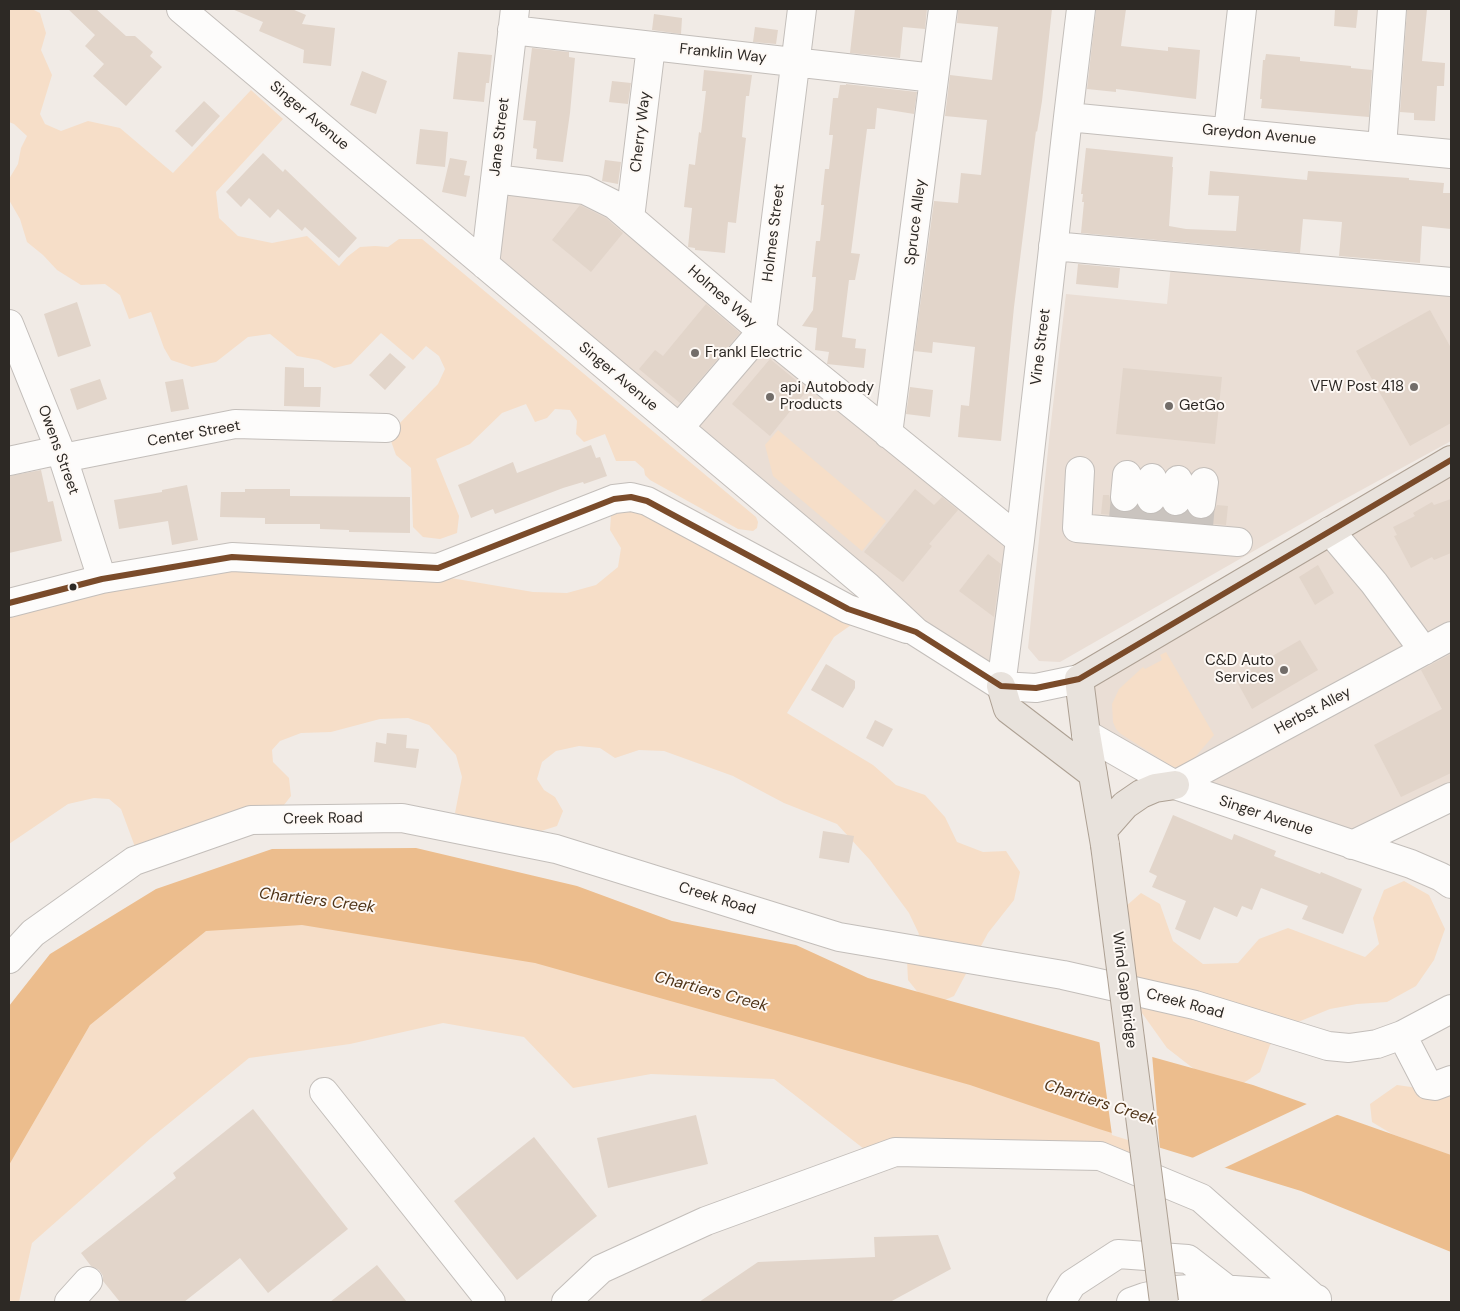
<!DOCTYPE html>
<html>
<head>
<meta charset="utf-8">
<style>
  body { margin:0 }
  #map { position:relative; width:1460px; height:1311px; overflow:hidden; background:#f1ebe6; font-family:"DM Sans",sans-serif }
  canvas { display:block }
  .frame { position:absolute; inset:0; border:10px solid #2d2925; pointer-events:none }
</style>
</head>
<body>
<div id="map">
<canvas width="1460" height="1311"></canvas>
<div class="frame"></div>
</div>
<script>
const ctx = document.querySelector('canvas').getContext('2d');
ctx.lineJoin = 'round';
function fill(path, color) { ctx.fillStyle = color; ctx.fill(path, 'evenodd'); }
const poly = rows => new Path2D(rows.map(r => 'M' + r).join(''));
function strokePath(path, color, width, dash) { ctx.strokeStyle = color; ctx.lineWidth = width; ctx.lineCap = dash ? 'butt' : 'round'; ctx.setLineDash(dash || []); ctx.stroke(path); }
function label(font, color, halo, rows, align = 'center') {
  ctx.font = font + ' "DM Sans",sans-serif'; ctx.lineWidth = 4; ctx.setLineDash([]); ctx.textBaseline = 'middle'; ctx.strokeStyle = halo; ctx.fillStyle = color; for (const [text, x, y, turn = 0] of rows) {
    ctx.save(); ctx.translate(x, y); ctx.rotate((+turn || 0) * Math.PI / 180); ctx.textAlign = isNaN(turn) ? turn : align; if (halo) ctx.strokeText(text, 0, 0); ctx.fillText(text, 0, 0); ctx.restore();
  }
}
const built = poly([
  [495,179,585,190,1020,540,1001,686,485,265],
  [1171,265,1451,290,1451,441,1334,505,1060,662,1039,661,1028,648,1049,440,1066,294,1167,304],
  [1451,460,1451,797,1352,845,1086,734,1079,679]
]);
const green = poly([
  [9,9,32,9,40,13,46,33,41,50,52,75,40,114,45,124,61,131,88,121,120,128,173,173,251,90,283,119,216,192,219,218,238,236,272,243,307,236,339,266,347,257,360,247,375,246,388,247,399,239,422,239,756,517,758,522,757,528,753,531,738,529,650,480,645,475,644,469,635,461,616,461,605,434,584,442,576,434,577,421,570,410,555,409,547,418,535,422,526,404,502,413,470,444,436,459,459,516,457,533,440,539,423,537,413,527,411,468,396,455,391,441,395,428,438,384,445,369,439,356,426,346,413,360,381,333,351,364,334,368,319,360,297,356,270,334,248,337,216,362,192,367,171,360,164,348,151,312,129,319,120,295,105,284,81,285,57,270,43,255,27,242,20,219,9,200,9,179,18,164,21,148,27,136,14,124,9,122],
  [778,430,886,521,862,551,773,476,765,445],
  [632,508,861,618,834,637,787,713,873,765,896,785,925,795,945,817,957,842,983,852,1006,851,1020,872,1014,900,988,933,954,996,940,1002,924,1000,908,980,907,960,919,934,909,913,870,860,837,824,784,803,733,776,664,751,639,750,615,758,600,748,579,746,556,751,542,762,537,779,544,790,555,797,563,811,557,826,538,832,509,829,455,813,462,777,456,755,429,725,408,718,380,719,331,732,301,733,280,741,272,750,273,762,289,778,291,796,280,810,138,855,121,809,109,799,94,798,68,804,9,844,9,609,225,566,445,577,533,592,567,593,596,585,618,567,621,548,610,530,611,516],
  [1166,652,1214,735,1190,763,1178,768,1173,767,1121,734,1116,729,1113,722,1112,704,1119,689,1143,667,1145,669,1162,660,1160,655],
  [321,869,1145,1118,1142,1163,877,1159,774,1079,651,1074,573,1088,524,1037,443,1023,350,1044,249,1058,151,1138,32,1243,19,1302,9,1302,9,1076,159,928],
  [1404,881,1429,895,1445,929,1434,960,1416,986,1387,1002,1357,1004,1330,1009,1298,1022,1270,1045,1260,1072,1236,1088,1216,1086,1167,1048,1142,1013,1125,907,1141,893,1160,904,1173,941,1203,964,1238,963,1259,939,1288,928,1365,957,1379,944,1373,918,1384,890],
  [1397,1085,1446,1092,1451,1090,1451,1156,1392,1134,1372,1122,1370,1104]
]);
const water = poly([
  [416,848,577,886,672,921,796,945,868,978,1253,1085,1451,1155,1451,1252,1301,1191,1099,1129,970,1085,535,963,302,925,206,931,90,1025,9,1165,9,1006,50,954,156,889,272,849]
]);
const pier = poly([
  [1099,1039,1152,1054,1160,1150,1112,1135],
  [1311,1102,1341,1113,1222,1169,1190,1159]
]);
const building = poly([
  [68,9,96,9,126,36,135,36,153,52,150,56,162,67,126,106,93,76,104,64,85,46,95,35],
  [232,9,292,9,306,15,302,24,335,28,331,66,303,63,304,50,259,31,263,22],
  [855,9,927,9,925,29,903,27,900,58,850,53],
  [958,9,1052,9,1042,101,1037,132,1036,131,1014,307,1001,441,958,437,961,405,969,406,975,347,933,342,932,353,914,351,934,201,958,203,961,173,981,175,987,120,945,116,950,75,992,80,998,27,957,23],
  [1096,9,1126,9,1121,46,1168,51,1168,47,1200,50,1196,99,1116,89,1116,92,1087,89],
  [1335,9,1358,9,1356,28,1334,26],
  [1407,9,1427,9,1422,61,1445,63,1444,86,1437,86,1435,121,1414,120,1414,113,1400,112],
  [654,14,682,18,681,34,652,30],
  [755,27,778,30,776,44,753,42],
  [532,48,569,52,569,57,575,58,570,113,563,162,536,159,537,149,533,148,536,121,523,120],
  [458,52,492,55,489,83,486,83,484,102,453,99],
  [1266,54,1300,57,1300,61,1351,66,1351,68,1372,70,1369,117,1261,108,1262,99,1260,99,1263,60,1265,60],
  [704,70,752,75,749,96,746,96,742,137,746,138,736,223,728,222,725,253,695,250,695,248,688,247,692,208,684,207,689,164,695,165,699,132,701,133,706,91,702,91],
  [362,71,387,81,376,114,350,105],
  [612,81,631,83,628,104,609,102],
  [846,84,917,92,914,114,877,108,875,129,867,129,851,253,860,254,855,280,849,280,842,337,856,339,855,348,866,349,864,368,827,364,829,352,815,350,817,328,802,326,813,310,816,277,812,277,816,241,820,241,824,205,821,205,825,169,829,169,833,135,829,135,833,98,838,98,840,85,846,85],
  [204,101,220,116,192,147,175,131],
  [420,129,448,132,445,167,416,164],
  [1086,148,1173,157,1172,167,1173,167,1169,226,1186,229,1236,231,1239,196,1208,195,1210,171,1307,180,1308,171,1409,178,1409,180,1444,183,1443,193,1451,193,1451,229,1422,226,1420,263,1339,256,1342,222,1303,219,1300,253,1081,233,1084,202,1082,202,1083,194,1081,194],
  [263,153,283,172,285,169,357,238,339,258,305,227,302,231,278,209,270,218,249,198,241,207,226,192],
  [450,158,467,161,464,175,470,176,466,197,442,192],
  [605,160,621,162,618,184,602,181],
  [580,205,606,218,623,233,591,272,552,240],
  [1078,264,1120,268,1118,288,1076,284],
  [77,302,91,346,58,357,44,314],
  [706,304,740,333,680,403,639,369,655,350,663,356],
  [1430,310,1451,348,1451,423,1410,446,1356,351],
  [390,353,406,367,385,390,369,375],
  [770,359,804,387,804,394,770,436,732,404],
  [285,367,304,368,304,387,321,387,320,407,284,406],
  [1123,368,1222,377,1215,444,1116,434],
  [100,379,107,399,77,410,70,389],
  [183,379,189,409,171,412,165,382],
  [910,387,933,390,930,417,906,414],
  [591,445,596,458,600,457,607,476,584,484,583,482,563,488,495,514,493,509,471,518,458,485,513,462,517,473],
  [41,470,48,502,53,501,62,541,9,553,9,476],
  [187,485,198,540,172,545,168,521,119,529,114,500,162,492,162,490],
  [245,489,290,489,290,496,410,497,410,533,349,532,349,530,320,529,320,524,265,524,265,518,220,517,221,492,245,492],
  [915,489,934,505,942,497,958,510,929,544,932,546,903,582,864,552],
  [1103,495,1109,495,1111,504,1116,510,1123,512,1131,511,1137,506,1142,512,1150,515,1158,513,1163,509,1167,514,1174,516,1182,515,1187,511,1192,517,1199,519,1207,518,1213,514,1217,505,1228,506,1226,525,1101,514],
  [1451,499,1451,553,1434,560,1432,557,1411,568,1394,536,1397,535,1393,527,1415,516,1413,513,1432,502,1434,505],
  [988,554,1001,564,994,617,959,591],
  [1318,565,1334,593,1315,605,1299,577],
  [1300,640,1318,670,1252,709,1236,680,1251,671,1250,669],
  [1451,654,1451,773,1401,797,1374,745,1442,709,1421,670],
  [826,664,855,681,855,688,843,708,811,690],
  [875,720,893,729,883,747,866,738],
  [387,733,407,735,406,748,419,749,416,768,374,762,376,742,386,744],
  [1173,815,1232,840,1234,834,1276,851,1274,856,1320,874,1321,872,1362,889,1343,934,1302,919,1308,906,1261,888,1252,910,1242,906,1237,917,1214,907,1200,940,1175,929,1186,901,1152,887,1157,876,1149,872],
  [823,831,854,836,849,863,819,858],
  [253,1109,348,1229,268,1293,240,1258,184,1302,120,1302,103,1281,103,1276,99,1270,91,1266,81,1253,176,1178,173,1173],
  [696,1115,708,1164,608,1188,597,1138],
  [534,1137,597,1216,517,1280,454,1201],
  [938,1235,951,1269,890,1302,699,1302,758,1262,875,1257,874,1237],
  [377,1265,407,1302,330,1302]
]);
const minorTunnel = poly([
  [1123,519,1125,497],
  [1149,521,1151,499],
  [1174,524,1176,501],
  [1199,526,1201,504]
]);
const minor = poly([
  [181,9,867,586,916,632,1001,686,1036,688,1079,679],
  [512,30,934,78],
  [1068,117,1451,154],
  [1228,132,1242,9],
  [1382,147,1392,9],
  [495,179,585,190,615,205,762,331,1020,540],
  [630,218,651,46],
  [1053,246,1451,282],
  [485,265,515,9],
  [9,324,63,458,102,579],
  [679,428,762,331,802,9],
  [888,434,943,9],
  [63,458,235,424,386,428],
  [9,461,60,450],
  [1080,471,1077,528,1238,542],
  [1125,497,1127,475],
  [1151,499,1152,478],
  [1176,501,1178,480],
  [1201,504,1204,482],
  [1330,531,1374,583,1424,651],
  [9,603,102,579,232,557,438,568,614,499,631,497,647,501,848,609,907,629],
  [1001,686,1020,540,1068,117,1081,9],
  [1086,734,1175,785,1411,864,1441,877,1451,884],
  [1175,785,1451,636],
  [1352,845,1451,797],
  [9,959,33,933,134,861,251,820,402,818,556,849,839,937,1063,975,1195,1005,1328,1046,1349,1048,1377,1044,1402,1035,1451,1009],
  [1402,1035,1428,1085,1435,1086,1451,1080],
  [324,1092,491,1302],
  [69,1302,88,1281],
  [566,1302,601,1269,706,1221,895,1152,1100,1156,1201,1198,1315,1299],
  [1061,1302,1072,1284,1118,1254,1188,1259,1228,1290],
  [1131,1302,1145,1297,1175,1290,1207,1288,1289,1294,1317,1299]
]);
const major = poly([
  [1001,686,1008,709,1093,774],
  [1103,830,1125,805,1141,794,1155,788,1175,785],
  [1105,845,1086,734,1079,679,1451,460]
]);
const majorBridge = poly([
  [1105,845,1164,1302]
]);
const bus1 = poly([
  [9,603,102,579,232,557,438,568,614,499,631,497,647,501,848,609,916,632,1001,686,1036,688,1079,679,1451,460]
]);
const markers = [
  [695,353,5,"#726d69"],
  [1414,387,5,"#726d69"],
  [770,397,5,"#726d69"],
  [1169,406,5,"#726d69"],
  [73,587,4.5,"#2d2925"],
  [1284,670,5,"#726d69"]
];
const streetNames = [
  ["Franklin Way",723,54,6],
  ["Singer Avenue",309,116,40],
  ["Cherry Way",641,132,-83],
  ["Greydon Avenue",1259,135,5],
  ["Jane Street",500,137,-83],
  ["Spruce Alley",916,222,-83],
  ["Holmes Street",774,233,-83],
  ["Holmes Way",722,297,41],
  ["Vine Street",1041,347,-83],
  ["Singer Avenue",618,377,40],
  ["Center Street",194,434,-10],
  ["Owens Street",58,450,70],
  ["Herbst Alley",1313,711,-28],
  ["Singer Avenue",1266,816,18],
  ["Creek Road",323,819,-1],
  ["Creek Road",717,899,17],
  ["Wind Gap Bridge",1124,990,83],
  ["Creek Road",1185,1004,15]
];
const poiNames = [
  ["Frankl Electric",705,353],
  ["VFW Post 418",1404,387,"right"],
  ["api Autobody",780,388],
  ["Products",780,405],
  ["GetGo",1179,406],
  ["C&D Auto",1274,661,"right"],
  ["Services",1274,678,"right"]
];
const waterNames = [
  ["Chartiers Creek",317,901,7],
  ["Chartiers Creek",711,992,15],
  ["Chartiers Creek",1100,1103,18]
];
fill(built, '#eaded5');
fill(green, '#f6dec8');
fill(water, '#ecbd8d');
fill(pier, '#f1ebe6');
fill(building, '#e2d5ca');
strokePath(minorTunnel, '#cac4bf', 28, [28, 14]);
strokePath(minor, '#c3beba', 30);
strokePath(major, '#ada093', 30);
strokePath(minor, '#fdfcfb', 28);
strokePath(major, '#e8e2dc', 28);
strokePath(majorBridge, '#ada093', 30, []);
strokePath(majorBridge, '#e8e2dc', 28);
strokePath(bus1, '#7a4b2a', 6);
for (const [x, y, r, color] of markers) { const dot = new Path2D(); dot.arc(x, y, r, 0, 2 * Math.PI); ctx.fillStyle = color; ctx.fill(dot); strokePath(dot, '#fef9f5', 2); }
label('15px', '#2d2925', '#fef9f5', streetNames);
label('15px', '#2d2925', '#fef9f5', poiNames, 'left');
label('italic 16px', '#4e3317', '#fef9f5', waterNames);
</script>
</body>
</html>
